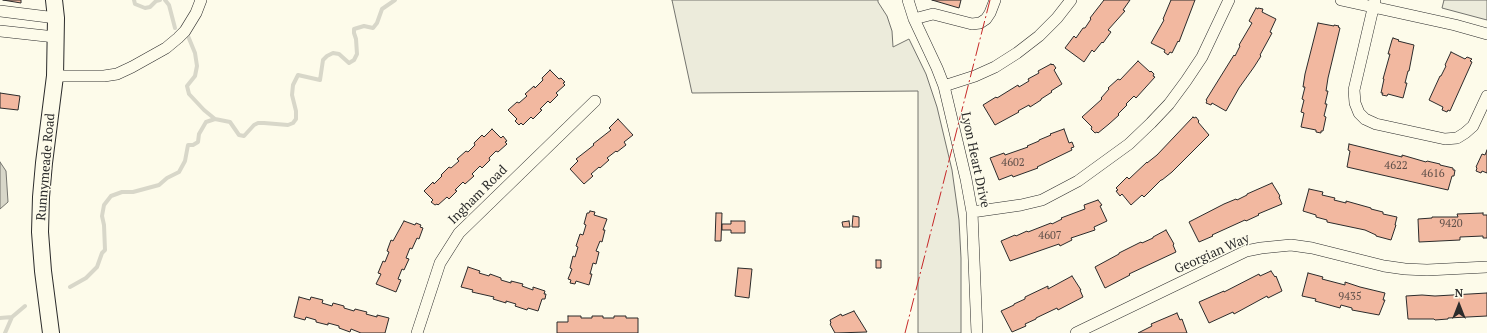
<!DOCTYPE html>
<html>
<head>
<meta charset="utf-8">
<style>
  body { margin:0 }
  #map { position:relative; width:1487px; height:333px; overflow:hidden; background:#fdfbea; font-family:"PT Serif",serif }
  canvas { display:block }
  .north { position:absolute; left:1439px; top:285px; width:40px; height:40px; -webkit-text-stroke:3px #fdfbea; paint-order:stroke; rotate:0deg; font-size:11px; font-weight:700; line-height:16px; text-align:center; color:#2b2b2b }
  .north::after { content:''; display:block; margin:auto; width:14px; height:18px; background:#2b2b2b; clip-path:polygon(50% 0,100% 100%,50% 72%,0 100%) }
</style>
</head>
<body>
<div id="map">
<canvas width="1487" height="333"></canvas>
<div class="north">N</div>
</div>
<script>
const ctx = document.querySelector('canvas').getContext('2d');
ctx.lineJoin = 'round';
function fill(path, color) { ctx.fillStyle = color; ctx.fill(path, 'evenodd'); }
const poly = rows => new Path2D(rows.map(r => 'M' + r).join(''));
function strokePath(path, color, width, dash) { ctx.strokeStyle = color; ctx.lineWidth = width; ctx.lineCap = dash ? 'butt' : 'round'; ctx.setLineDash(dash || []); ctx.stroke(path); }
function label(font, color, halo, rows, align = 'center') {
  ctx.font = font + ' "PT Serif",serif'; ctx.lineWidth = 3; ctx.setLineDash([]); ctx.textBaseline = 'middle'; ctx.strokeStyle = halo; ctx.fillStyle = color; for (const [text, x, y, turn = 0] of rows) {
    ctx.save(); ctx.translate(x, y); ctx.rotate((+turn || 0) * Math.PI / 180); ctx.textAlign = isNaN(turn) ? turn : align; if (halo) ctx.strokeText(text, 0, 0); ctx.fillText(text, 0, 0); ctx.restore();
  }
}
const green = poly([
  [672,0,878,0,878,2,887,16,892,31,893,47,909,39,926,74,937,107,952,170,959,220,961,258,961,333,918,333,918,91,692,93,672,0],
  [1444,0,1487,0,1487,20,1442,8,1444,0]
]);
const water = poly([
  [0,162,6,171,8,202,0,209,0,162]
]);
const stream = poly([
  [134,0,135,4,145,8,150,7,156,1,160,0],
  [165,0,169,5,175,28],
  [188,36,195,53,197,66,195,76,187,86,189,94,204,110,215,119],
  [70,287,86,278,97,267,102,253,105,250,104,225,102,216,104,205,111,196,122,192,133,192,159,185,167,178,179,172,185,161,188,145,193,145,198,142,199,134,206,122,215,119,230,122,239,135,244,136,254,125,258,123,264,123,288,125,293,123,296,119,296,111,292,95,293,85,298,75,320,80,323,60,327,56,333,53,339,54,349,63,354,60,357,54,356,39,354,33,354,29,364,26,373,28,377,23,382,9,395,0],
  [0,318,12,317,25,306],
  [5,333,12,317]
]);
const building = poly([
  [3,0,21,0,21,3,3,0],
  [932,0,961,0,959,8,932,0],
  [1104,0,1130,0,1123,10,1125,11,1108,30,1111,32,1103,43,1102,42,1094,52,1092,50,1084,62,1065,48,1074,36,1076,38,1083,28,1085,28,1091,19,1090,18,1104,0],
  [1171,0,1195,0,1179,42,1178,41,1172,53,1170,52,1168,55,1164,52,1165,50,1151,43,1164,20,1163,19,1171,0],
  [1256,8,1258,9,1258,8,1263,9,1262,12,1276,19,1270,32,1272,33,1260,55,1261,56,1254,67,1239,88,1226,111,1212,103,1211,105,1206,103,1207,101,1206,100,1234,55,1235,56,1240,46,1239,45,1252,23,1249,21,1256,8],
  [1318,23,1334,26,1334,25,1339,26,1338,27,1340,28,1328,78,1326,91,1328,91,1325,104,1327,104,1324,116,1326,117,1323,131,1321,131,1321,133,1316,132,1316,130,1301,127,1304,113,1301,112,1304,100,1302,99,1305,87,1303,87,1305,74,1318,23],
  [1393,38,1399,40,1398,41,1414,45,1409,71,1408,71,1405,83,1407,83,1403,98,1388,94,1387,96,1382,95,1383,93,1381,93,1384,79,1383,79,1390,54,1388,54,1392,40,1393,38],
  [1451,52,1465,59,1467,57,1472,59,1470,61,1472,62,1450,111,1448,110,1447,112,1442,110,1443,107,1429,100,1440,76,1441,76,1446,66,1445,65,1451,52],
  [1138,61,1150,72,1151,71,1154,74,1153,76,1155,77,1136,98,1134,96,1126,104,1127,105,1118,114,1119,115,1109,124,1098,133,1097,132,1095,133,1091,129,1092,127,1082,117,1102,99,1101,98,1109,89,1108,88,1118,79,1120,80,1138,61],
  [1051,64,1052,65,1053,64,1056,68,1054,70,1062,84,1051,91,1052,92,1041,99,1041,100,1030,107,1029,105,1018,111,1019,112,995,125,983,105,996,97,997,98,1018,85,1019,87,1029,81,1028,79,1039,73,1038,71,1051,64],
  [550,70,559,79,561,78,565,82,563,83,565,85,556,93,558,95,550,103,548,101,540,109,542,110,533,119,531,117,523,125,521,123,519,125,515,121,517,119,508,110,517,102,519,103,527,96,525,94,534,86,535,88,543,80,542,78,550,70],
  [0,93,20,96,18,110,0,108,0,93],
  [1193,117,1194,118,1196,117,1199,121,1198,122,1209,135,1172,172,1162,180,1161,180,1144,197,1142,195,1131,205,1122,194,1120,196,1116,191,1118,190,1116,188,1127,177,1129,179,1147,162,1147,163,1157,155,1193,117],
  [618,119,633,135,624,142,626,145,617,152,616,151,607,158,609,160,600,168,599,167,591,174,593,176,584,184,570,169,578,161,576,159,594,145,593,144,611,130,609,128,618,119],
  [492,129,501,138,503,136,507,141,505,142,507,144,498,152,496,151,489,158,490,160,482,168,480,166,472,174,474,176,465,184,463,182,455,190,457,191,449,199,447,197,438,205,437,204,435,205,431,202,433,200,424,191,433,182,434,184,442,176,441,175,449,167,451,168,459,161,457,159,466,151,468,152,475,145,474,143,482,135,484,137,492,129],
  [1064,129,1069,143,1072,142,1074,147,1071,148,1072,150,1037,167,1038,168,1013,177,1012,175,999,180,990,158,1004,153,1005,155,1028,147,1027,146,1039,141,1039,140,1051,135,1050,134,1064,129],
  [1349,144,1402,157,1402,155,1426,162,1427,161,1440,164,1440,165,1453,168,1453,170,1455,170,1454,176,1452,176,1448,190,1347,167,1350,151,1348,150,1349,144],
  [1487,150,1487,173,1482,171,1481,173,1476,171,1477,168,1476,167,1482,154,1485,155,1487,150],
  [1272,183,1280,196,1279,197,1282,204,1258,214,1259,215,1246,221,1245,220,1212,235,1213,236,1199,242,1189,222,1224,204,1236,199,1237,200,1247,195,1247,194,1272,183],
  [1309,189,1323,192,1322,195,1335,198,1334,200,1346,203,1346,201,1371,208,1371,209,1383,212,1383,214,1397,217,1395,225,1396,225,1391,240,1376,236,1376,235,1365,230,1327,222,1327,220,1316,217,1316,215,1303,211,1309,189],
  [1098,200,1102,205,1100,206,1107,221,1094,227,1095,230,1071,238,1072,240,1060,246,1059,244,1010,261,1001,241,1015,235,1016,236,1027,231,1028,232,1051,223,1052,224,1062,219,1061,218,1085,209,1084,205,1098,200],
  [590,211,595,212,594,215,607,219,603,230,605,230,602,242,600,241,596,251,599,252,596,264,593,263,590,274,592,274,589,285,576,281,575,284,570,283,571,280,568,279,572,269,570,268,573,256,575,257,578,247,576,246,580,234,583,235,586,225,584,224,587,213,589,213,590,211],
  [716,213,722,213,721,241,715,241,716,213],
  [1483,213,1483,215,1487,215,1487,238,1483,238,1483,236,1460,237,1460,240,1419,242,1418,219,1432,218,1432,217,1458,217,1457,214,1483,213],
  [853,216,859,217,859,227,852,227,853,216],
  [404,221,415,225,416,223,421,225,420,227,423,228,419,239,417,238,412,249,410,248,406,258,409,259,404,270,402,269,398,279,401,280,396,292,376,284,381,274,378,273,383,261,385,262,389,252,387,251,391,240,393,241,404,221],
  [731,221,745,221,745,233,731,233,731,230,722,230,722,224,731,224,731,221],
  [849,221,850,227,843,227,842,222,849,221],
  [1166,230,1174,244,1173,245,1176,252,1129,274,1130,275,1105,288,1095,267,1119,254,1119,253,1141,242,1142,243,1153,238,1153,237,1166,230],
  [876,260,881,260,881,268,876,268,876,260],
  [468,267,480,271,479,273,489,276,490,274,501,278,501,280,511,283,511,281,523,284,522,286,533,290,533,287,545,291,544,294,546,294,545,299,542,299,538,311,528,308,527,310,515,306,516,304,506,301,506,303,493,299,494,297,472,292,473,290,461,287,468,267],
  [738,268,752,269,749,298,735,296,738,268],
  [1271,271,1275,277,1276,276,1282,291,1268,298,1267,296,1234,314,1233,312,1209,323,1199,302,1224,291,1224,292,1259,274,1260,276,1271,271],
  [1308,273,1323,277,1322,279,1345,285,1345,282,1360,287,1385,293,1383,300,1385,300,1379,315,1352,310,1352,308,1341,305,1340,308,1315,301,1316,299,1302,296,1308,273],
  [1072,276,1081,290,1080,290,1083,297,1058,310,1057,308,1036,318,1036,319,1025,324,1026,326,1012,332,1001,311,1014,305,1014,304,1025,299,1025,297,1048,286,1048,289,1072,276],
  [1487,293,1487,316,1448,318,1448,319,1435,320,1434,319,1408,319,1406,296,1422,295,1435,296,1487,293],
  [299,297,310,300,311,297,323,300,322,303,332,306,333,303,344,306,344,308,354,311,355,309,367,312,366,314,377,317,377,315,389,318,385,333,361,333,351,329,350,332,339,328,339,326,328,323,328,325,316,322,316,320,306,317,305,320,294,317,299,297],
  [854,311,867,332,835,333,830,324,831,323,830,320,841,314,842,316,854,311],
  [1177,313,1180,320,1182,319,1187,333,1138,333,1152,326,1151,324,1177,313],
  [568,316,581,316,581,318,592,318,592,316,603,316,603,318,614,318,614,316,626,316,626,318,638,318,638,333,557,333,557,322,568,322,568,316]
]);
const street = poly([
  [908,0,914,19,937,68,944,86,966,179,972,212,977,333],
  [1341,0,1455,25,1487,34],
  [1375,0,1354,90,1355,103,1359,113,1365,119,1376,124,1445,139,1457,138,1465,133,1473,126,1487,96],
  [0,11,56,18],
  [914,19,933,14,972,24,980,23,986,19,990,13,995,0],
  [0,31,55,37],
  [55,76,104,76,117,74,132,67,166,48,178,38,185,31,196,13,201,0],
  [944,86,975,76,995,67,1017,53,1039,36,1057,18,1071,0],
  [972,212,1021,205,1042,200,1078,181,1129,144,1151,123,1169,104,1186,81,1202,57,1229,0],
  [417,333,440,263,459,233,595,101],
  [1076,333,1246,251,1261,248,1291,245,1312,248,1384,266,1405,269,1427,270,1487,267]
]);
const secondary = poly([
  [51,333,43,271,40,232,41,197,44,163,55,76,56,18,54,0]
]);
const power = poly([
  [905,333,990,0]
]);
const numberNames = [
  ["4602",1013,163],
  ["4622",1396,166],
  ["4616",1433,174],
  ["9420",1451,224],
  ["4607",1050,236],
  ["9435",1350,297]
];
const streetNames = [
  ["Lyon Heart Drive",975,160,78],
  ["Runnymeade Road",46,167,-85],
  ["Ingham Road",478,195,-45],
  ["Georgian Way",1212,254,-24]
];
fill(green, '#ecebdb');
strokePath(green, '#74746e', 1);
fill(water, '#d8d7c9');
strokePath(water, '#74746e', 1);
strokePath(stream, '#d8d7c9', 4);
fill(building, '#f2b8a0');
strokePath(building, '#2b2b2b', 1);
strokePath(street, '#2b2b2b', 12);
strokePath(secondary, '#2b2b2b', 18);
strokePath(street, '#fdfbea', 11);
strokePath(secondary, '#fdfbea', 16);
strokePath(power, '#c62828', 1, [14, 3, 2, 3]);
label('11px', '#5d4e48', null, numberNames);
label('13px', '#2b2b2b', '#fdfbea', streetNames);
</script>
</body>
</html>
